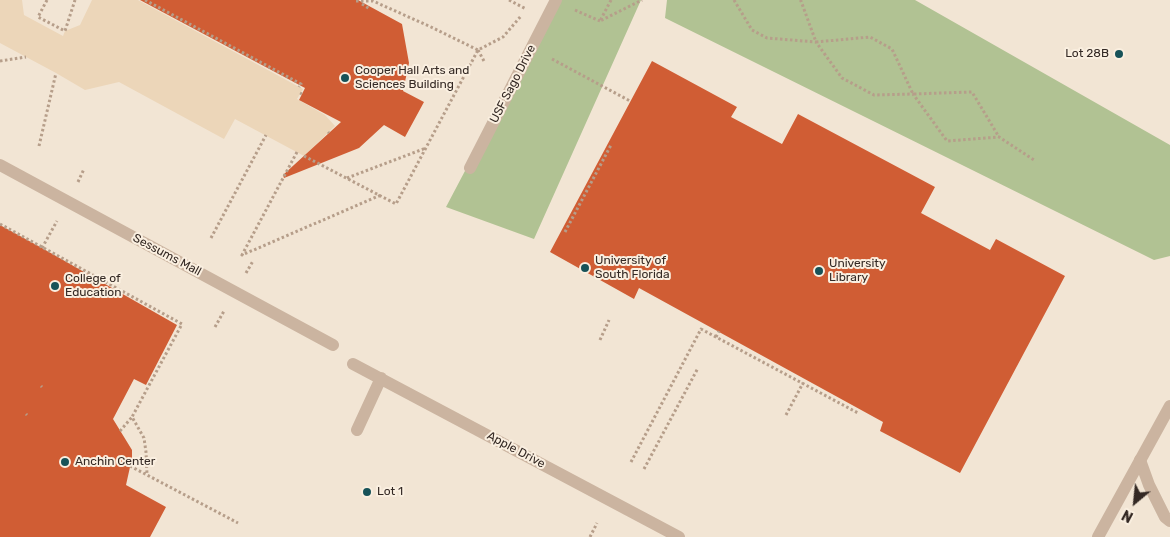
<!DOCTYPE html>
<html>
<head>
<meta charset="utf-8">
<style>
  body { margin:0 }
  #map { position:relative; width:1170px; height:537px; overflow:hidden; background:#f2e5d4; font-family:Rubik,sans-serif }
  canvas { display:block }
  .north { position:absolute; left:1110px; top:477px; width:50px; height:50px; -webkit-text-stroke:4px #faefe0; paint-order:stroke; rotate:208deg; font-size:14px; font-weight:700; line-height:20px; text-align:center; color:#342924 }
  .north::after { content:''; display:block; margin:auto; width:18px; height:22px; background:#342924; clip-path:polygon(50% 0,100% 100%,50% 72%,0 100%) }
</style>
</head>
<body>
<div id="map">
<canvas width="1170" height="537"></canvas>
<div class="north">N</div>
</div>
<script>
const ctx = document.querySelector('canvas').getContext('2d');
ctx.lineJoin = 'round';
function fill(path, color) { ctx.fillStyle = color; ctx.fill(path, 'evenodd'); }
const poly = rows => new Path2D(rows.map(r => 'M' + r).join(''));
function strokePath(path, color, width, dash) { ctx.strokeStyle = color; ctx.lineWidth = width; ctx.lineCap = dash ? 'butt' : 'round'; ctx.setLineDash(dash || []); ctx.stroke(path); }
function label(font, color, halo, rows, align = 'center') {
  ctx.font = font + ' Rubik,sans-serif'; ctx.lineWidth = 4; ctx.setLineDash([]); ctx.textBaseline = 'middle'; ctx.strokeStyle = halo; ctx.fillStyle = color; for (const [text, x, y, turn = 0] of rows) {
    ctx.save(); ctx.translate(x, y); ctx.rotate((+turn || 0) * Math.PI / 180); ctx.textAlign = isNaN(turn) ? turn : align; if (halo) ctx.strokeText(text, 0, 0); ctx.fillText(text, 0, 0); ctx.restore();
  }
}
const green = poly([
  [555,0,641,0,534,239,446,207],
  [667,0,915,0,1170,145,1170,256,1154,260,665,18]
]);
const plaza = poly([
  [0,0,22,0,24,15,63,36,65,31,80,25,92,0,138,0,303,89,297,99,325,115,335,126,304,156,235,119,224,139,119,82,85,90,56,73,0,43]
]);
const building = poly([
  [140,0,358,0,402,24,409,63,403,91,424,102,405,137,384,125,359,148,284,178,283,175,341,122,299,100,305,88],
  [652,61,737,107,731,117,782,144,798,114,935,187,921,213,990,250,996,239,1065,276,960,473,880,431,883,422,639,288,634,299,550,252],
  [0,225,42,248,177,325,146,385,134,379,113,419,132,450,132,458,126,485,166,507,150,537,0,537]
]);
const path = poly([
  [47,0,38,17,65,31,75,0],
  [145,0,301,84,299,87],
  [509,0,526,9],
  [611,0,600,21,642,0],
  [734,0,752,30,767,38,816,42,842,78,874,95,913,94,947,141,999,137,1034,160],
  [800,0,801,1,816,42,870,37,892,49,913,94,972,92,999,137],
  [356,1,373,1,431,27,478,50,503,37,521,16],
  [362,4,370,9],
  [575,10,600,21],
  [478,50,485,63],
  [552,59,630,101],
  [0,61,26,57],
  [300,93,302,94],
  [328,132,329,133],
  [39,146,56,73],
  [297,152,242,255,381,195],
  [304,156,396,204,478,50],
  [347,178,426,148],
  [78,182,84,169],
  [0,224,182,324,132,417,144,438,146,452,147,475],
  [565,232,611,145],
  [211,238,266,135],
  [42,248,57,221],
  [246,273,253,261],
  [215,327,224,311],
  [716,337,719,331],
  [600,340,609,320],
  [41,386,42,387],
  [26,414,27,415],
  [786,415,803,383],
  [120,431,132,417],
  [631,462,701,329,858,413],
  [130,466,238,523],
  [644,469,698,368],
  [590,537,597,523]
]);
const service = poly([
  [470,168,556,0],
  [353,364,679,537],
  [357,430,381,378],
  [1140,460,1149,485,1165,517,1170,521]
]);
const pedestrian = poly([
  [0,165,333,345]
]);
const minor = poly([
  [1098,537,1170,406]
]);
const markers = [
  [1119,54,5,"#175258"],
  [345,78,5,"#175258"],
  [585,268,5,"#175258"],
  [819,271,5,"#175258"],
  [55,286,5,"#175258"],
  [65,462,5,"#175258"],
  [367,492,5,"#175258"]
];
const poiNames = [
  ["Lot 28B",1109,54,"right"],
  ["Cooper Hall Arts and",355,71],
  ["Sciences Building",355,85],
  ["University of",595,261],
  ["South Florida",595,275],
  ["University",829,264],
  ["Library",829,278],
  ["College of",65,279],
  ["Education",65,293],
  ["Anchin Center",75,462],
  ["Lot 1",377,492]
];
const streetNames = [
  ["USF Sago Drive",513,84,-63],
  ["Sessums Mall",167,255,28],
  ["Apple Drive",516,450,28]
];
fill(green, '#b1c293');
fill(plaza, '#ecd6b9');
fill(building, '#d05d34');
strokePath(path, '#b69e8a', 3, [2.5, 2.5]);
strokePath(service, '#cbb4a0', 12);
strokePath(pedestrian, '#cbb4a0', 12);
strokePath(minor, '#cbb4a0', 12);
for (const [x, y, r, color] of markers) { const dot = new Path2D(); dot.arc(x, y, r, 0, 2 * Math.PI); ctx.fillStyle = color; ctx.fill(dot); strokePath(dot, '#faefe0', 2); }
label('12px', '#342924', '#faefe0', poiNames, 'left');
label('12px', '#342924', '#faefe0', streetNames);
</script>
</body>
</html>
